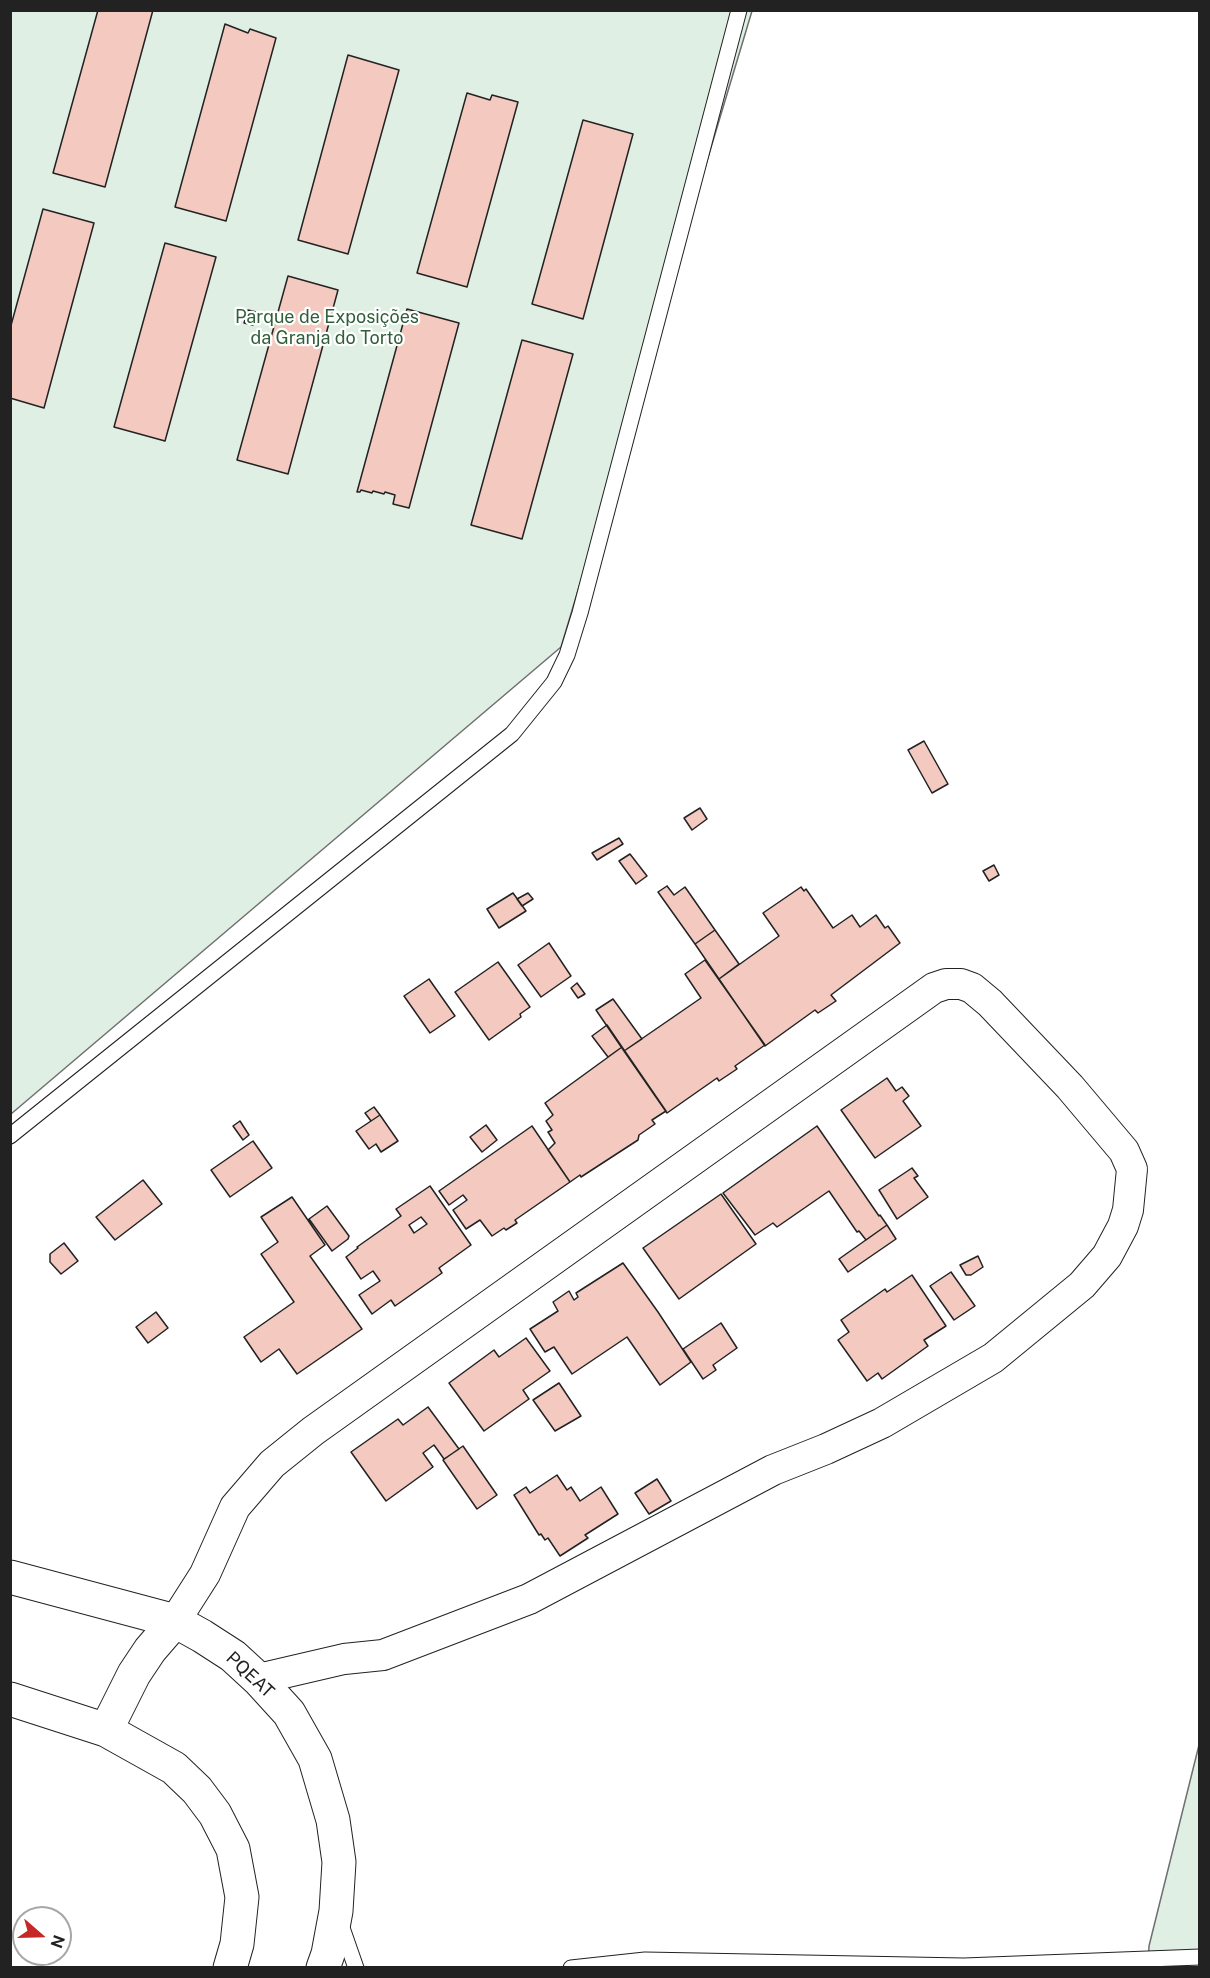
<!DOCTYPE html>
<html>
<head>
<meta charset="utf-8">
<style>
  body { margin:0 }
  #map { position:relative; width:1210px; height:1978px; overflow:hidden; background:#fff; font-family:"Public Sans",sans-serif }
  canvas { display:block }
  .frame { position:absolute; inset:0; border:12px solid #222; pointer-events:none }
  .north { position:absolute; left:12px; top:1906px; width:60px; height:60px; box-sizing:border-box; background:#fff; border:2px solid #a7a7a7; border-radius:50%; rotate:110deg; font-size:16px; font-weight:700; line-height:24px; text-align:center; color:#222 }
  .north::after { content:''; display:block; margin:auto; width:21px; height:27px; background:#c62828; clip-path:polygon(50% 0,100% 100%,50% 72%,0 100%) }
</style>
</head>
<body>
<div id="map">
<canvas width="1210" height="1978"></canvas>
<div class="frame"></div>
<div class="north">N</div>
</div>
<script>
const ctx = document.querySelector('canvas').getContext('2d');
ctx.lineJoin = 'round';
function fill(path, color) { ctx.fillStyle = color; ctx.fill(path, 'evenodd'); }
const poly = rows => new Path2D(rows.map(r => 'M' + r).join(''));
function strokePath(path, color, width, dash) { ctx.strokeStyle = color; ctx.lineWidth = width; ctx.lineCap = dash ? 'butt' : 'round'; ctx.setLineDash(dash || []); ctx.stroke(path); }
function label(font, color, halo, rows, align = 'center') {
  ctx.font = font + ' "Public Sans",sans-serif'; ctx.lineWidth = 4.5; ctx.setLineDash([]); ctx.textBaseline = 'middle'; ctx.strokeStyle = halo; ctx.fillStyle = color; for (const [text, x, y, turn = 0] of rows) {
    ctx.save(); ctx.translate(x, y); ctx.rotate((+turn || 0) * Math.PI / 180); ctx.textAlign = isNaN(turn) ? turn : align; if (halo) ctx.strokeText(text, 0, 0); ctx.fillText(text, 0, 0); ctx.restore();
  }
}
const green = poly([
  [11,11,752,11,561,647,11,1114,11,11],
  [1199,1745,1199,1967,1148,1968,1149,1946,1199,1745]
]);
const building = poly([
  [98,10,153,10,105,187,53,173,98,10],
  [225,24,248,33,250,29,276,38,226,221,175,207,225,24],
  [348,55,399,70,348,254,298,240,348,55],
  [467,93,490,100,492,95,518,102,467,287,417,273,467,93],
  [583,120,633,134,583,319,532,304,583,120],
  [43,209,94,223,44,408,10,398,10,329,43,209],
  [165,243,216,257,165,441,114,427,165,243],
  [288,276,338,290,288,474,237,460,288,276],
  [407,309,459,323,409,508,393,504,395,495,385,492,384,494,373,491,372,493,361,490,360,492,357,492,407,309],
  [248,310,256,312,253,325,244,323,248,310],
  [522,340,573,354,522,539,471,525,522,340],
  [924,741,948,784,932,793,908,750,924,741],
  [700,808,707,819,692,830,684,818,700,808],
  [619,838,623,844,597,860,592,853,619,838],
  [630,854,647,876,636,884,619,861,630,854],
  [994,865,999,875,989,881,983,871,994,865],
  [667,886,674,895,685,887,715,930,695,944,658,892,667,886],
  [801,887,804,891,806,889,833,928,852,915,860,927,876,915,885,928,888,926,900,943,831,995,836,1001,818,1013,815,1010,765,1046,719,979,779,936,763,913,801,887],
  [513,893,526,911,499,928,487,909,513,893],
  [528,893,533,899,522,906,517,899,528,893],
  [715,930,739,964,719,979,695,944,715,930],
  [549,943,571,976,541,997,518,965,549,943],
  [705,960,765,1045,735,1066,737,1069,719,1081,717,1078,667,1113,624,1051,701,998,685,974,705,960],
  [498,962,530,1007,520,1014,521,1017,489,1040,455,992,498,962],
  [429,979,455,1016,430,1033,404,996,429,979],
  [577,983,585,994,578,998,571,988,577,983],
  [613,999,642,1039,624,1051,596,1010,613,999],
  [607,1025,622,1047,608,1057,592,1036,607,1025],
  [622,1047,666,1111,652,1120,655,1124,639,1135,638,1140,581,1177,580,1175,570,1182,548,1150,555,1143,548,1132,552,1130,546,1121,553,1115,545,1103,622,1047],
  [887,1078,896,1091,902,1087,909,1096,903,1101,921,1126,875,1158,841,1110,887,1078],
  [374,1107,380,1115,371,1121,365,1113,374,1107],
  [380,1115,398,1141,381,1152,376,1144,369,1149,356,1131,380,1115],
  [240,1121,249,1135,243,1140,233,1126,240,1121],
  [486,1125,497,1140,482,1152,470,1137,486,1125],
  [532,1126,570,1182,515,1220,517,1223,506,1230,504,1228,492,1236,480,1220,466,1229,453,1210,467,1200,463,1195,449,1205,439,1191,532,1126],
  [817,1126,879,1216,880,1215,887,1225,866,1240,859,1231,857,1232,829,1191,777,1227,773,1223,755,1235,723,1193,817,1126],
  [253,1141,272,1168,230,1197,211,1170,253,1141],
  [912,1168,918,1176,914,1178,928,1197,897,1219,879,1190,912,1168],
  [143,1180,162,1204,115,1240,96,1217,143,1180],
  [430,1186,471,1245,439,1268,442,1273,395,1306,391,1300,372,1314,359,1295,380,1281,373,1271,361,1279,346,1257,358,1248,357,1247,401,1216,396,1209,430,1186],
  [421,1217,427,1224,414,1233,409,1225,421,1217],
  [721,1194,756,1244,679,1299,643,1248,721,1194],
  [292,1197,325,1245,310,1256,362,1329,297,1374,279,1349,261,1362,244,1337,294,1302,261,1254,278,1242,261,1217,292,1197],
  [327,1206,349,1236,348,1239,332,1251,309,1219,327,1206],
  [887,1225,896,1239,848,1272,839,1259,887,1225],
  [64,1243,78,1261,61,1274,50,1262,50,1254,64,1243],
  [978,1256,983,1267,971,1275,966,1275,960,1265,978,1256],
  [623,1263,658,1312,691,1362,660,1385,627,1337,572,1374,554,1347,545,1352,530,1329,558,1311,553,1302,569,1291,574,1300,578,1297,576,1293,623,1263],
  [951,1272,975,1306,954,1320,930,1286,951,1272],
  [912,1275,946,1326,924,1340,928,1346,882,1379,878,1373,867,1381,838,1340,849,1332,841,1320,885,1289,887,1292,912,1275],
  [156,1312,168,1328,148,1343,136,1327,156,1312],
  [721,1323,737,1348,713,1365,716,1370,703,1379,683,1349,721,1323],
  [526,1338,550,1371,523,1390,529,1399,484,1431,449,1383,494,1350,499,1357,526,1338],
  [559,1383,581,1416,555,1431,533,1400,559,1383],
  [428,1407,459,1449,444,1459,434,1445,423,1453,433,1467,386,1501,351,1452,398,1419,403,1425,428,1407],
  [463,1446,497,1495,477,1509,443,1460,463,1446],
  [557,1475,567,1490,571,1487,580,1501,601,1487,618,1514,585,1535,588,1538,560,1556,548,1538,545,1540,541,1534,539,1535,514,1495,526,1487,530,1493,557,1475],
  [657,1479,671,1501,649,1514,635,1493,657,1479]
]);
const lane = poly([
  [10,1136,512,734,554,682,567,655,580,613,739,10],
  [341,1925,356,1968],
  [571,1968,645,1960,964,1966,1200,1957]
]);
const street = poly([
  [175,1621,205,1574,235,1507,272,1464,313,1431,934,988,946,984,961,984,972,988,990,1003,1070,1087,1124,1151,1132,1169,1128,1210,1123,1226,1107,1256,1082,1285,993,1358,882,1423,826,1449,773,1470,529,1599,383,1655,344,1659,258,1679]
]);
const secondary = poly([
  [10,1577,175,1621,202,1636,233,1656,258,1679,289,1713,315,1759,333,1820,339,1862,336,1911,328,1954,323,1968],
  [10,1699,106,1730,174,1768,197,1790,215,1814,233,1849,242,1897,237,1944,230,1968],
  [106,1730,134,1674,150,1650,175,1621]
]);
const parkNames = [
  ["Parque de Exposições",327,317],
  ["da Granja do Torto",327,338]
];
const streetNames = [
  ["PQEAT",250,1675,43]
];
fill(green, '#e0efe3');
strokePath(green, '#6f6f6f', 1.5);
fill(building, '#f3c9c0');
strokePath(building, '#222', 1.5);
strokePath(lane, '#222', 17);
strokePath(street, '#222', 32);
strokePath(secondary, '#222', 35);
strokePath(lane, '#fff', 15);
strokePath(street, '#fff', 30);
strokePath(secondary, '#fff', 33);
label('18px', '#2f5e38', '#fff', parkNames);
label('18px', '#222', '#fff', streetNames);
</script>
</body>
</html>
